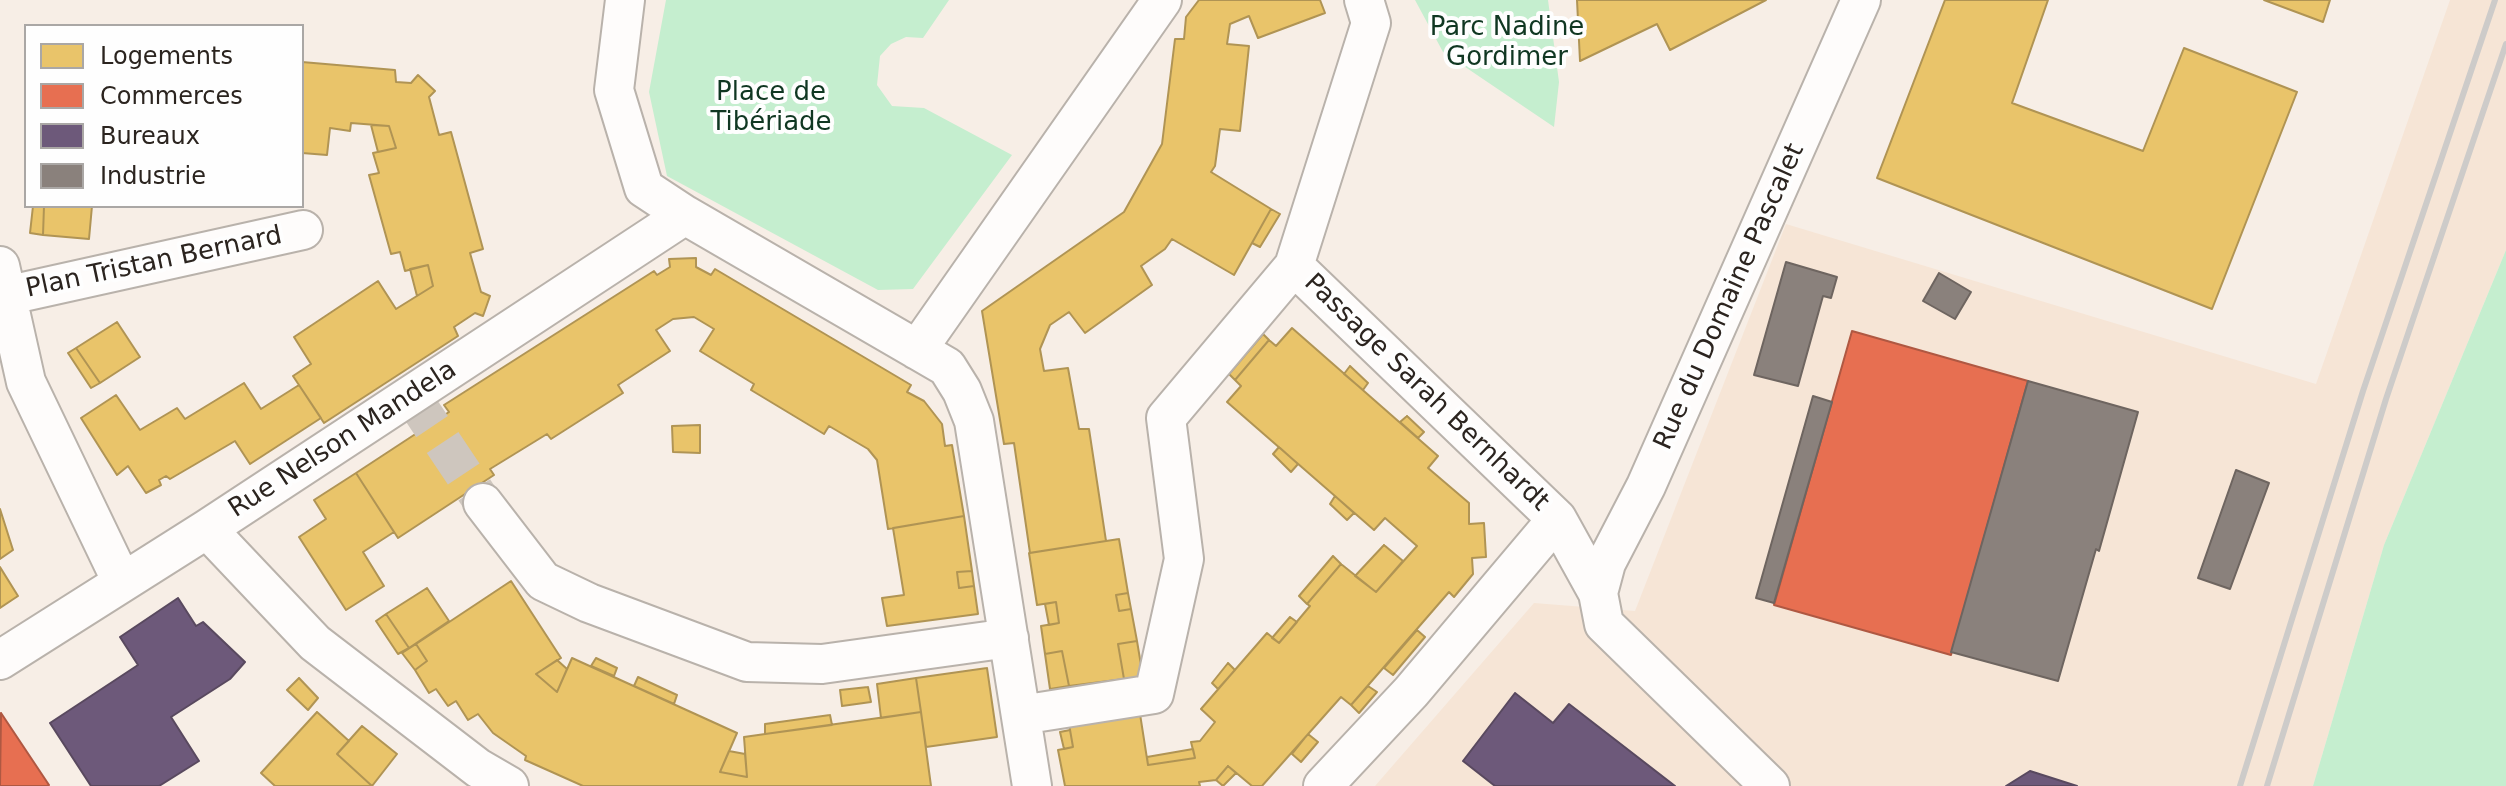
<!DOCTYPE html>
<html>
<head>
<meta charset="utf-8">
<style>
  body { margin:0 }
  #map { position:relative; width:2506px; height:786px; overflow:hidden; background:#f7eee6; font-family:"DejaVu Sans",sans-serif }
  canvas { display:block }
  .legend { position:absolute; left:24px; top:24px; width:280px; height:184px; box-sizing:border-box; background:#fefefe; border:2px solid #aaa7a5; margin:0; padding:10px 14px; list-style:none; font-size:24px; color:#2b241f }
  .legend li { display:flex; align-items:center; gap:16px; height:40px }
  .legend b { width:40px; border:2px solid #aaa7a5 }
</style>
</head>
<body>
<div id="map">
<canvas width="2506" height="786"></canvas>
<ul class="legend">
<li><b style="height:22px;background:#e9c46a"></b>Logements</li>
<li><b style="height:22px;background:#e76f51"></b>Commerces</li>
<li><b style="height:22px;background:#6d597a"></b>Bureaux</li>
<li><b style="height:22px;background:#8a817c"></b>Industrie</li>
</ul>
</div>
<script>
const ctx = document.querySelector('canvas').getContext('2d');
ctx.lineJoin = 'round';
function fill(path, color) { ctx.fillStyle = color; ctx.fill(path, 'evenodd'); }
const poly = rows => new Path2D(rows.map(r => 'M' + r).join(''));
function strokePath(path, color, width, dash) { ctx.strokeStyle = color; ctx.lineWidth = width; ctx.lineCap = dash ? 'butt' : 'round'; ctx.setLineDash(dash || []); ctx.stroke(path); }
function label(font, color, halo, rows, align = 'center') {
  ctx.font = font + ' "DejaVu Sans",sans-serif'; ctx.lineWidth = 8; ctx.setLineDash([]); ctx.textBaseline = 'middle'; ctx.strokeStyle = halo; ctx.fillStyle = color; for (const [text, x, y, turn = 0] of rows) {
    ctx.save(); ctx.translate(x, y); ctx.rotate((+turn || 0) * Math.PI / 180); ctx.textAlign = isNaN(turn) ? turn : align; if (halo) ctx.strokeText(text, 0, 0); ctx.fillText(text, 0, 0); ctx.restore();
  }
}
const built = poly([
  [2450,0,2506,0,2506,250,2384,545,2313,786,1375,786,1534,603,1635,611,1786,224,2316,384]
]);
const green = poly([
  [666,0,949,0,923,38,906,37,891,44,880,56,877,85,892,106,924,108,1012,155,913,289,878,290,667,176,649,92],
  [1415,0,1548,0,1559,82,1554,127,1443,52],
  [2506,250,2506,786,2313,786,2384,545]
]);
const homes = poly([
  [1199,0,1320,0,1325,13,1258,38,1249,16,1230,24,1227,44,1249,46,1240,131,1220,129,1215,166,1211,172,1271,209,1234,275,1172,239,1165,249,1141,266,1152,285,1085,333,1069,312,1050,325,1040,349,1044,371,1068,368,1079,429,1089,429,1106,541,1030,553,1014,443,1004,444,982,311,1124,212,1162,144,1175,39,1184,39,1186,17,1199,0],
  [1577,0,1766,0,1670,50,1657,24,1580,61,1577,0],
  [1945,0,2048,0,2012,103,2143,151,2184,48,2297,92,2212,309,1877,178,1945,0],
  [2264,0,2330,0,2323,22,2264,0],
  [302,62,395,70,396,82,411,83,418,75,435,91,429,97,439,135,451,132,483,249,470,253,481,292,490,296,483,316,475,313,454,327,458,336,324,423,293,376,311,364,294,337,378,281,396,309,433,286,428,265,405,271,400,252,391,254,369,175,379,173,373,153,396,148,389,126,351,123,350,131,330,128,327,155,302,153,302,62],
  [371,125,389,126,396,148,378,152,371,125],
  [33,206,44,206,43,235,30,233,33,206],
  [44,206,92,206,89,239,43,235,44,206],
  [1271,209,1280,214,1260,247,1252,243,1271,209],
  [696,258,696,267,711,275,715,269,911,385,907,392,924,401,942,424,945,446,952,445,964,516,888,529,877,460,868,449,829,426,824,434,751,390,754,384,700,351,714,329,694,317,673,319,656,330,670,351,618,385,623,393,551,439,547,434,490,469,494,475,398,538,356,473,449,412,444,405,654,271,657,275,670,267,669,259,696,258],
  [428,265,433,286,417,296,410,269,428,265],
  [117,322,140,357,100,383,76,348,117,322],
  [1292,328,1438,456,1428,468,1469,503,1469,524,1484,523,1486,557,1472,558,1473,574,1454,597,1449,592,1351,705,1341,697,1262,786,1252,786,1228,766,1216,780,1199,782,1200,786,1065,786,1058,750,1073,747,1069,724,1140,714,1148,765,1195,758,1191,742,1200,741,1215,722,1201,709,1267,633,1279,643,1310,606,1307,604,1341,564,1376,592,1417,546,1385,518,1374,530,1227,402,1241,386,1235,380,1269,340,1276,346,1292,328],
  [1263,334,1269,340,1235,380,1229,374,1263,334],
  [76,348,100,383,91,388,68,353,76,348],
  [1350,366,1368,383,1363,390,1344,374,1350,366],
  [244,383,261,409,299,385,321,418,250,464,235,441,170,479,166,476,159,480,161,485,146,493,128,466,117,475,81,418,116,395,140,430,177,408,185,419,244,383],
  [1407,416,1424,432,1418,438,1400,422,1407,416],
  [700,425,700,453,673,452,672,426,700,425],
  [1279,447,1298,464,1291,472,1273,454,1279,447],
  [356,473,394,532,363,552,384,586,346,610,299,537,326,519,314,500,356,473],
  [1335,496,1354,513,1347,520,1330,504,1335,496],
  [0,509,13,550,0,559,0,509],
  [964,516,972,571,957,572,959,588,974,586,978,614,887,626,882,598,904,595,893,528,964,516],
  [1119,539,1128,593,1116,595,1119,611,1131,609,1137,641,1118,644,1124,679,1069,686,1062,651,1045,654,1041,626,1059,623,1056,602,1037,605,1029,553,1119,539],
  [1384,545,1403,561,1376,592,1355,576,1384,545],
  [1333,556,1341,564,1307,604,1299,596,1333,556],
  [0,567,18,596,0,608,0,567],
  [972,571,974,586,959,588,957,572,972,571],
  [511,581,561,658,536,674,557,692,572,658,737,733,720,772,747,777,744,737,921,712,931,786,583,786,525,760,526,756,493,733,478,714,468,720,456,701,448,706,436,689,429,693,415,670,427,661,416,644,511,581],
  [427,588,449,621,409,648,386,614,427,588],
  [1128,593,1131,609,1119,611,1116,595,1128,593],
  [1056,602,1059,623,1049,625,1045,604,1056,602],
  [386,614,409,648,398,654,376,621,386,614],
  [1290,617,1297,622,1279,643,1272,638,1290,617],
  [1417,630,1425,637,1393,675,1384,668,1417,630],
  [1137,641,1143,677,1124,679,1118,644,1137,641],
  [416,644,427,661,415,670,402,653,416,644],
  [1062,651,1069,686,1050,689,1045,654,1062,651],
  [596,658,617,668,614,676,591,666,596,658],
  [557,660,567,669,557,692,536,674,557,660],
  [1228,663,1235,670,1218,689,1212,683,1228,663],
  [987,668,997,737,926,747,916,678,987,668],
  [638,677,677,695,674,704,634,686,638,677],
  [299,678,318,698,308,710,287,690,299,678],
  [916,678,921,712,881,718,877,684,916,678],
  [1368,686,1377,692,1359,713,1351,705,1368,686],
  [868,687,871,702,842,706,840,690,868,687],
  [317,712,349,741,337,754,372,786,275,786,261,773,317,712],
  [830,715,832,725,765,734,765,724,830,715],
  [362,726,397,754,372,786,337,754,362,726],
  [1070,730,1073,747,1064,749,1060,732,1070,730],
  [1308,734,1318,742,1301,762,1292,754,1308,734],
  [1193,749,1195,758,1148,765,1147,757,1193,749],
  [729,751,745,754,747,777,720,772,729,751],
  [1228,766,1236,773,1223,786,1216,780,1228,766]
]);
const shops = poly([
  [1852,331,2028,381,1951,655,1774,605,1852,331],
  [1,713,49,785,47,786,0,786,1,713]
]);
const offices = poly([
  [178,598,196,626,203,622,245,662,230,679,171,717,199,761,159,786,91,786,50,723,138,665,120,637,178,598],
  [1515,693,1553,723,1569,704,1675,786,1495,786,1463,761,1515,693],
  [2030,771,2077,786,2006,786,2030,771]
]);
const industry = poly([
  [1786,262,1837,277,1831,298,1823,296,1798,386,1754,375,1786,262],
  [1939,273,1971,292,1955,319,1923,301,1939,273],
  [2028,381,2138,412,2099,551,2096,549,2058,681,1951,652,2028,381],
  [1813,396,1832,402,1774,603,1756,598,1813,396],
  [2236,470,2269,483,2230,589,2198,578,2236,470]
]);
const minorTunnel = poly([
  [411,395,483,503]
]);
const minor = poly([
  [625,0,614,90,644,188,685,215,947,367,962,391,974,421,1032,786],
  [0,266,26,382,122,582],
  [1294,266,1557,519,1598,593,1604,624,1770,786],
  [5,296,303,230],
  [917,350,1162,0],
  [483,503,543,581,589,603,747,662,822,664,1009,638],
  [207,529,315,643,478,768,509,786],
  [1598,593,1606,563,1646,486,1861,0],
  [0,660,207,529,685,215],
  [1021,715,1154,694,1184,559,1166,418,1294,266,1371,23,1364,0],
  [1323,786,1411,692,1557,519]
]);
const rail = poly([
  [2240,786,2363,391,2495,0],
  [2267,786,2386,399,2506,44]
]);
const parkNames = [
  ["Parc Nadine",1507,28],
  ["Gordimer",1507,58],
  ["Place de",771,93],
  ["Tibériade",771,123]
];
const streetNames = [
  ["Plan Tristan Bernard",154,263,-12],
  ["Rue du Domaine Pascalet",1730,297,-66],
  ["Passage Sarah Bernhardt",1426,393,44],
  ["Rue Nelson Mandela",343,440,-33]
];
fill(built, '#f6e5d6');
fill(green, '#c5eecf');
fill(homes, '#e9c46a');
strokePath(homes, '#b09454', 2);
fill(shops, '#e76f51');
strokePath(shops, '#af5842', 2);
fill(offices, '#6d597a');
strokePath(offices, '#59495f', 2);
fill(industry, '#8a817c');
strokePath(industry, '#6e6560', 2);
strokePath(minorTunnel, '#cec6be', 38, [38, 19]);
strokePath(minor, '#b9b2ab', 42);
strokePath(minor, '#fefcfb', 38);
strokePath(rail, '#cdcbc9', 6);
label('26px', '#103722', '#fefefe', parkNames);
label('26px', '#2b241f', '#fefefe', streetNames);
</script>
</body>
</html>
